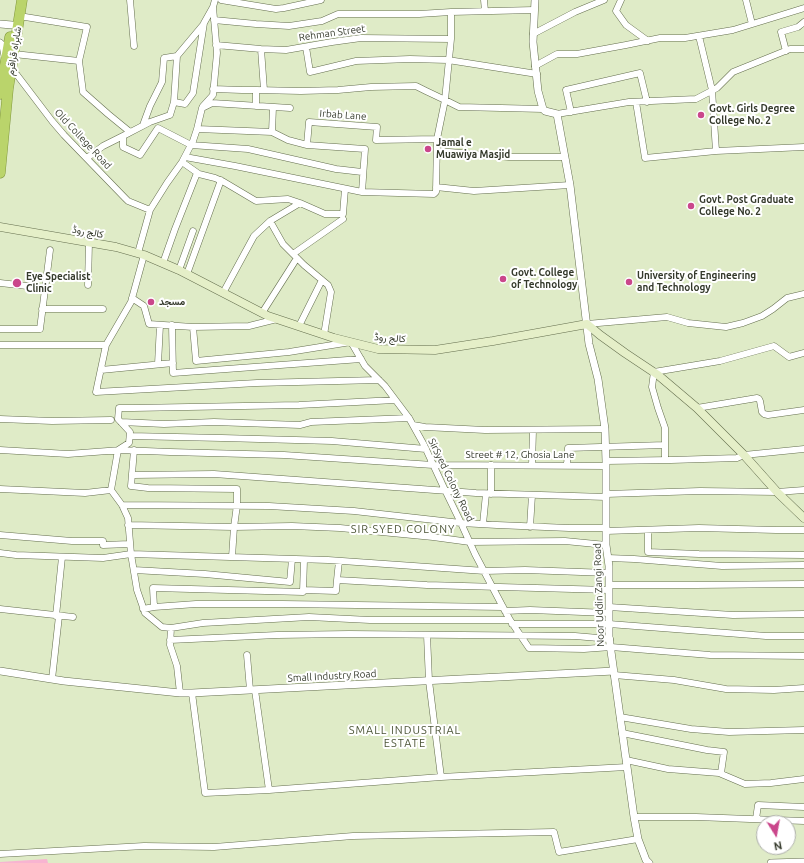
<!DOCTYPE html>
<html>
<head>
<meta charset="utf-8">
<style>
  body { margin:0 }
  #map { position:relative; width:804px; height:863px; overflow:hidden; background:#dfebc7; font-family:Ubuntu,sans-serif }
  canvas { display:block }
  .north { position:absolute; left:756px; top:815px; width:40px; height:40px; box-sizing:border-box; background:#fff; border:1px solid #aeb0ab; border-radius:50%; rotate:169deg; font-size:11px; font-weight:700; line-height:16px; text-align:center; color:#353a2c }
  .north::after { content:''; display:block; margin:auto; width:14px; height:18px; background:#ca468b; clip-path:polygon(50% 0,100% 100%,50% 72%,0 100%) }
</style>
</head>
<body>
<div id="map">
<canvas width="804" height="863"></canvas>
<div class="north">N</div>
</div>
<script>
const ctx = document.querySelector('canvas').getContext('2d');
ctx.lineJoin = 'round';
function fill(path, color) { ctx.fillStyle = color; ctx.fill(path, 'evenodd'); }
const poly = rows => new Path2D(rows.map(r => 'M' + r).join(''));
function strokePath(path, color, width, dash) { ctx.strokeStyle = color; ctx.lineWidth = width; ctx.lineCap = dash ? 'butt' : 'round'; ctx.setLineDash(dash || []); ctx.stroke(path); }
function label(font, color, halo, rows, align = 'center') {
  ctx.font = font + ' Ubuntu,Vazirmatn,sans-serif'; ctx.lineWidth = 4; ctx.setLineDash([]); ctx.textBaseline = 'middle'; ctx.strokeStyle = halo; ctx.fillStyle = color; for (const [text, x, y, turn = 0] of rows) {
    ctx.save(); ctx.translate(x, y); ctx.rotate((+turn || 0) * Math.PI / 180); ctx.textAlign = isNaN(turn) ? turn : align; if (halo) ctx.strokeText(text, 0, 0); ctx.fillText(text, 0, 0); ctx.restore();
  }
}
const green = poly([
  [47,859,48,863,0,863,0,862]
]);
const minor = poly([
  [130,0,134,46],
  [221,0,276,9,284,8,321,0],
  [484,0,485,11],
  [621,0,616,11,626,25,648,41],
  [746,0,752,24],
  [19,16,87,27,79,61,83,92,108,114,130,132],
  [214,20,256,24,289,26,322,21,338,14,419,14,451,12],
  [533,34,575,12,604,0],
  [699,36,712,90,716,151],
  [216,45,261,49,286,50,332,42,361,38,451,39],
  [306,47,310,72,356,61,410,59,448,60,537,74],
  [261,49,264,90],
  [786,51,781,32,798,27,804,22],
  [14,54,79,61],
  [535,66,557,54,577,54,626,45,660,38,685,38,733,30,804,8],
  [11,71,17,75,52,121,64,135,125,198,128,201,150,210],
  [213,89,242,90,256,90,301,91,338,90,371,87,416,86,426,91,445,100,451,39,451,12,534,10],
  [256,90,256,106],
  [174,102,177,56,203,25],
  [636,102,645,158,716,151,804,147],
  [203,106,213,95,217,53,213,7,215,0],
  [571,112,566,90,640,73,647,102],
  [557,114,629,102,696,99,717,88,733,72,790,49,804,49],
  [143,125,150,106,162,82,164,58,177,56],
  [197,129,272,132,288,140,307,145,365,149,362,192],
  [272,132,273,107],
  [123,136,123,147,140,155,158,128,191,145,248,149,336,169,362,172],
  [307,145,309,122,377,127,376,140,437,139,445,100,459,107,543,109],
  [437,151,509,157,565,157],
  [185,157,235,166,362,192,434,194,436,192,437,139],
  [87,158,103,146,123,136,150,122,170,115,174,102,185,104,193,93,204,23,213,7],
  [182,162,199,174,215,178,224,182,256,201,288,199,300,203],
  [436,187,474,191,570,185],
  [138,253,150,210,167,183,182,162,193,141,197,129,202,108,212,103,290,108],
  [293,254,343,219],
  [144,255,131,302,106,345,96,392,257,383,379,380],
  [163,263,175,229,197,173],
  [179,270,193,231],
  [187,274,221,180],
  [0,283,45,288],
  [88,285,89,242],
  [223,293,254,236,270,221],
  [132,298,144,306,149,324,193,327,249,326,277,319],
  [42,309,103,309],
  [262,313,297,258],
  [587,324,667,317,688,323,726,327,743,323,762,316,773,309,787,298,804,294],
  [172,325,173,373,361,359],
  [299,326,322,280],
  [193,327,196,361,289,352,351,342,365,366,385,386,409,418,424,445,444,488,461,523,475,554,505,611,510,620,529,648,584,649,611,647,710,655,804,656],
  [0,329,40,329,50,250],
  [324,335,331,292,328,285,304,265,283,244,270,221,300,203,325,214,343,214,345,189],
  [0,345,106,345],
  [158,364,160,325],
  [101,370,173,363],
  [697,408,757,398,759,399,760,401,762,412,764,414,768,415,804,410],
  [0,419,52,421,111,420],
  [121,422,164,424,214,422,300,425,311,422,409,418],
  [413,425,425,427,485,430,605,429],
  [130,436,222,438,332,441,426,449],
  [665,445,665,460],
  [0,450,68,454,121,450,170,452,284,455,433,465,606,466],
  [134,450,131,486,148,488,237,489,237,505,234,527,292,526,340,528,433,537,470,542,565,541,606,545],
  [606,461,671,460,737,458,744,455,804,449],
  [532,465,533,430],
  [567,466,568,448,665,445,665,428,658,408,652,387,654,372,720,361,774,346,789,357,804,353],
  [133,475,214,474,476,493,606,497],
  [0,489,85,493,111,490],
  [491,494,491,465],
  [606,494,700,491,777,492,804,490],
  [122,505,269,506,354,511,461,523,497,525,569,528,606,528],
  [483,524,486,494],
  [128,525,234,527,232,557],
  [530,527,532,495],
  [648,530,648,552,699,554,804,555],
  [606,531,699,528,776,530,804,530],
  [0,535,72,541,103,541,103,545,130,544],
  [0,553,16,555,103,558,131,554,263,558,328,560,485,571,525,570,609,573],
  [608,558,634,559,722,566,804,565],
  [134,570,205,574,290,582,292,559],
  [337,580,339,561],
  [609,585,695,585,804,584],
  [303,590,336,591,337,580,427,585,609,590],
  [154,607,196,604,283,604,503,607],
  [609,607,733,615,804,614],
  [0,609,73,617],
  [143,609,154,607,153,588,303,592,304,560],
  [505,611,530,610,609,613],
  [56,616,62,557],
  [512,624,609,624,766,636,804,636],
  [171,628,203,623,309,617,370,620,510,620],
  [427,635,429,681,441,777],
  [170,640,277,635,349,634,575,636,610,639],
  [247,655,250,690],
  [614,675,674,680,726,689,774,690,804,688],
  [52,679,59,616],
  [255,690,269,790],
  [180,693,177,666,170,645,171,628,162,627,145,613,137,590,131,554,128,518,122,505,111,490,118,450,129,443,130,432,118,419,119,408,133,408,299,405,395,400],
  [192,693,205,793,269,790,441,777,627,767],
  [620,717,691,729,729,732,804,730],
  [622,733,707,750,724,752,721,773],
  [626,760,668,769,719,773,745,784,771,783,804,779],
  [634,817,696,817,804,821],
  [756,819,758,805,804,807],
  [0,854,144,846,214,847,353,836,554,832,559,852,638,839]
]);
const tertiary = poly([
  [535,0,533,42,538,91,543,109,545,111,557,114,570,185,589,344,598,379,605,429,606,462,606,545,609,566,609,637,634,817,638,839,646,860,649,863],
  [0,24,12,25],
  [0,43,3,46,5,56],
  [0,671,64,681,180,693,192,693,614,671],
  [771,863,804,862]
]);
const secondary = poly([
  [0,227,116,247,144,255,179,270,268,316,334,338,378,349,435,350,493,341,587,324,600,335,625,353,658,375,697,408,744,455,777,492,804,518]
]);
const trunk = poly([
  [0,94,10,37],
  [0,173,8,89,22,0]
]);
const markers = [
  [701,115,4,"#ca468b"],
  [428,149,4,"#ca468b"],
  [691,206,4,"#ca468b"],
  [503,279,4,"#ca468b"],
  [629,282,4,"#ca468b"],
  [17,283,5,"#ca468b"],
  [151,302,4,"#ca468b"]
];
const streetNames = [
  ["Rehman Street",332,33,-8],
  ["شاہراہ قراقرم",14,51,-81],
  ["Irbab Lane",343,115,4],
  ["Old College Road",83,139,47],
  ["کالج روڈ",88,232,10],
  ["کالج روڈ",390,338,4],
  ["Street # 12, Ghosia Lane",520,455],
  ["SirSyed Colony Road",451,480,64],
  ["Noor Uddin Zangi Road",599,595,-92],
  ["Small Industry Road",332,676,-3]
];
const poiNames = [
  ["Govt. Girls Degree",709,109],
  ["College No. 2",709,121],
  ["Jamal e",436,143],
  ["Muawiya Masjid",436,155],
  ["Govt. Post Graduate",699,200],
  ["College No. 2",699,212],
  ["Govt. College",511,273],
  ["of Technology",511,285],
  ["University of Engineering",637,276],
  ["and Technology",637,288],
  ["Eye Specialist",26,277],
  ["Clinic",26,289],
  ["مسجد",159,302]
];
const neighbourhoodNames = [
  ["SIR SYED COLONY",403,529],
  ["SMALL INDUSTRIAL",405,730],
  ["ESTATE",405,743]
];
fill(green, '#f8b4d1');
strokePath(minor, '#646e4e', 7);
strokePath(tertiary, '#646e4e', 8);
strokePath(secondary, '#646e4e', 9);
strokePath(trunk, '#80973d', 11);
strokePath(minor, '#fff', 6);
strokePath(tertiary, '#fff', 7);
strokePath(secondary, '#e5efc8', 8);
strokePath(trunk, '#bad46b', 10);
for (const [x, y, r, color] of markers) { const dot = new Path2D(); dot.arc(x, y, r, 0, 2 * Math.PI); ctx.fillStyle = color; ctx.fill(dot); strokePath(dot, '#fff', 1.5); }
label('10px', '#353a2c', '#fff', streetNames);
label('bold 10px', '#353a2c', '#fff', poiNames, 'left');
ctx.letterSpacing = '1px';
label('11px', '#4b5436', '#fff', neighbourhoodNames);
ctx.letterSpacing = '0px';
</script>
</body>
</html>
